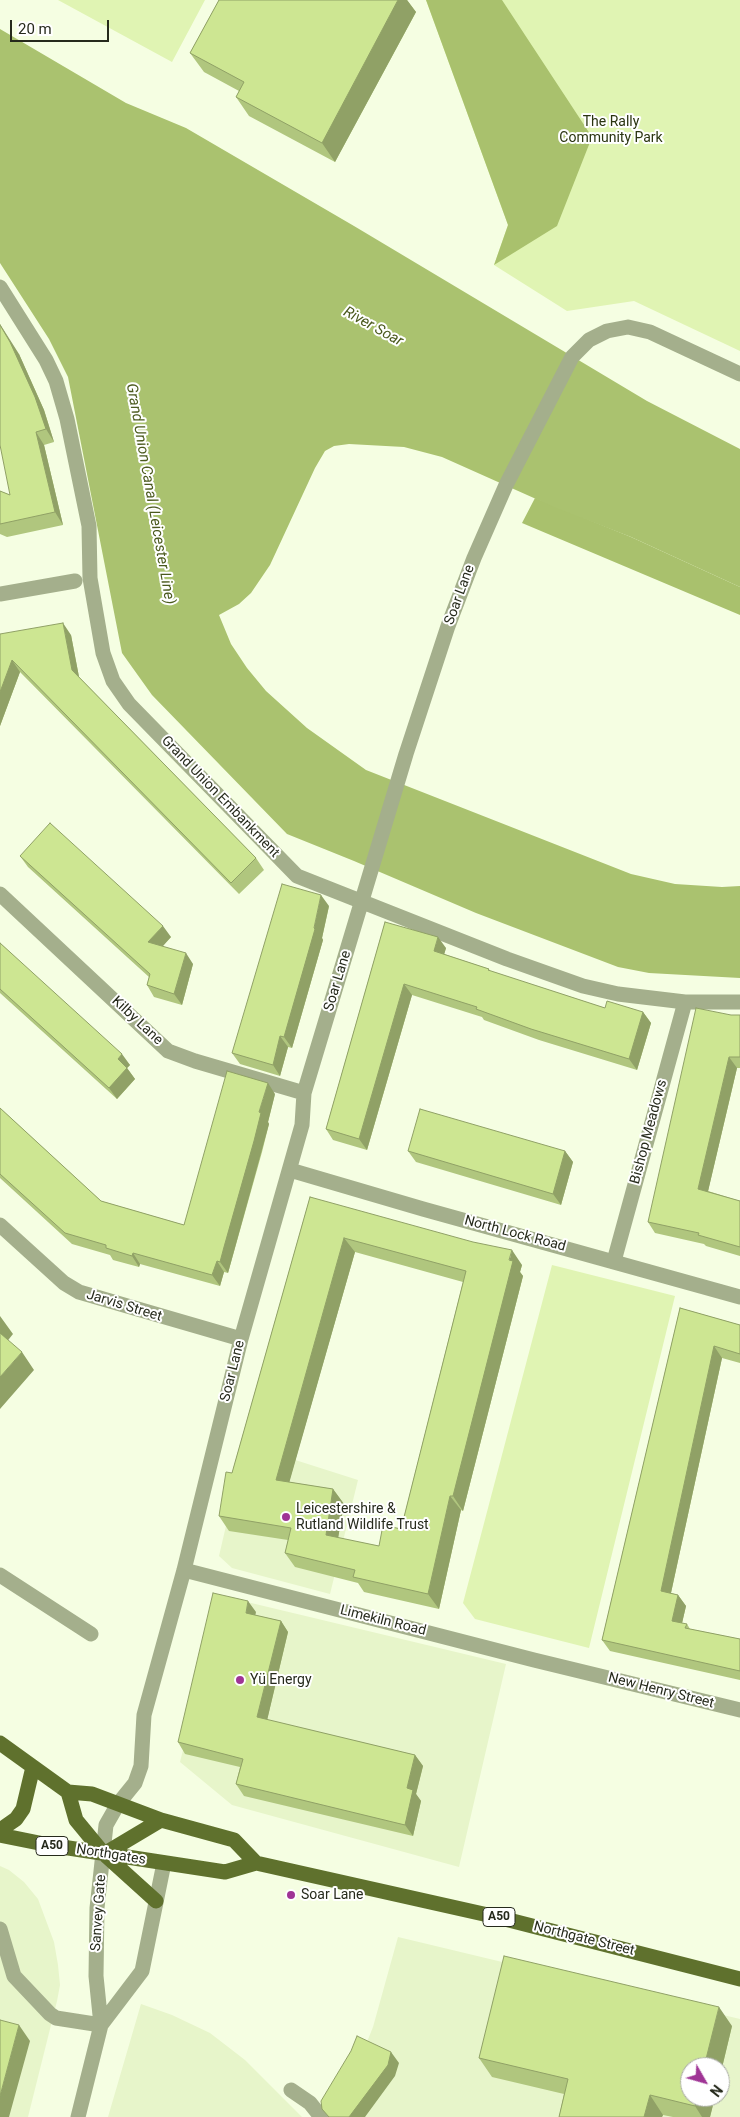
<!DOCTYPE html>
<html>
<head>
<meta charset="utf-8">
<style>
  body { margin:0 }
  #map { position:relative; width:740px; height:2117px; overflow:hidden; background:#f5fee2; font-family:Roboto,sans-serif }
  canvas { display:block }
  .north { position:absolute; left:680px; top:2057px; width:50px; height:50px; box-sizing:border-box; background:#fff; border:1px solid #a8aaa4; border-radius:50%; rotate:128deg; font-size:14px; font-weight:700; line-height:20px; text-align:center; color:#262a1c }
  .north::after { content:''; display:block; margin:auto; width:18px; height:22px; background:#9f3495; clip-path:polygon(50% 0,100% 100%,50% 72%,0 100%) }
  .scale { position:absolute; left:10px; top:20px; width:99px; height:22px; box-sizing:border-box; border:2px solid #262a1c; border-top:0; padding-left:6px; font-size:15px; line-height:18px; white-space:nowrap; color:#262a1c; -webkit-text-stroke:4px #fff; paint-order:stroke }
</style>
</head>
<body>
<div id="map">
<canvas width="740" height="2117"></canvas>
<div class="north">N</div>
<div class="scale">20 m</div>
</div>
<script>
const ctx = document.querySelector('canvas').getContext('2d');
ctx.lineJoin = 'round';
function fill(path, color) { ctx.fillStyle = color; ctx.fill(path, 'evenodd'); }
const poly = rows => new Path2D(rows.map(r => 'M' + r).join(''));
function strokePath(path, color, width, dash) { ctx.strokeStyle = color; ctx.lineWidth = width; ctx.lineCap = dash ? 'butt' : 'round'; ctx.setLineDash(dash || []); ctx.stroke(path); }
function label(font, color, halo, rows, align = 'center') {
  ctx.font = font + ' Roboto,sans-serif'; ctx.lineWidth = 4; ctx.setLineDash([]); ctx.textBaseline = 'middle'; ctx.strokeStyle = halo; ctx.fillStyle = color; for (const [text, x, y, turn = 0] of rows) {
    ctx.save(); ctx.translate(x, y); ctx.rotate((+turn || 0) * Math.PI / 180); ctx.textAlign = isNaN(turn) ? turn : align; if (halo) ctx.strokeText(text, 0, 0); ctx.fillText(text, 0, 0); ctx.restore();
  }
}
const built = poly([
  [245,1444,358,1480,330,1594,232,1568,219,1556],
  [222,1596,506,1664,459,1867,232,1805,180,1762],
  [0,1866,9,1870,24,1882,38,1899,54,1942,58,1965,60,1985,57,2001,28,2117,0,2117],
  [398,1937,740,2019,740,2117,327,2117,365,2047,373,2027],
  [690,2067,720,2067,720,2097,690,2097],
  [141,2004,172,2015,210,2033,245,2060,302,2117,108,2117]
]);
const green = poly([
  [58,0,205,0,172,62],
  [426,0,740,0,740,351,634,301,567,311,494,265,508,225],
  [552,1265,675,1296,589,1648,475,1619,463,1603]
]);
const forest = poly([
  [426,0,502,0,592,137,557,226,494,265,508,225],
  [535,498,631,537,740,587,740,615,522,523]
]);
const water = poly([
  [0,29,126,103,186,128,354,226,647,401,740,449,740,587,631,537,554,507,442,457,404,447,349,444,334,446,325,451,315,468,270,565,251,593,239,604,219,615,231,644,247,668,266,691,307,728,366,770,631,874,675,884,722,887,740,886,740,978,649,973,618,967,476,913,354,861,287,834,152,695,122,653,68,377,49,339,0,263]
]);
const minor = poly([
  [0,287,46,360,56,381,67,419,89,526,90,578,103,653,113,681,129,704,297,876,507,959,583,986,618,994,685,1002,740,1002],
  [0,594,75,581],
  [0,894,168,1051,195,1061,304,1093],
  [290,1170,423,1209,740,1297],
  [0,1225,64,1283,79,1292,241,1339],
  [614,1261,685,1002],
  [184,1570,534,1660,740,1710],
  [0,1575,91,1634],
  [0,1929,14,1976,50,2014,56,2018,101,2025],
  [101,2025,142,1971,164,1863],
  [291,2090,310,2103,321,2117],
  [78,2117,101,2025,96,1976,97,1908,106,1825,118,1804,135,1783,141,1766,144,1715,184,1570,241,1339,302,1125,304,1093,406,754,448,626,474,558,506,485,572,357,589,340,607,331,628,327,650,332,740,374]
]);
const major = poly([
  [0,1743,68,1792,92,1794,161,1820,234,1840,256,1863],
  [68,1792,76,1820,104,1854,156,1901],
  [0,1830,16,1819,23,1809,33,1767],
  [0,1835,49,1845,225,1872,256,1863,497,1917,740,1979],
  [104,1854,161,1820]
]);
const wall = poly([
  [219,0,407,0,416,12,335,162,249,116,236,97,239,91,204,72,190,53],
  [19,354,44,410,54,442,44,445,63,525,7,537,0,534,0,491,10,495],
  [0,634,71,635,79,677,256,858,264,870,239,894,20,672,0,726],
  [20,856,171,937,162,946,193,964,182,1005,154,997,147,985,149,977,28,867],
  [329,906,322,938,323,940,292,1048,288,1047,280,1076,240,1064,232,1053],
  [385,922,446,948,444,954,489,969,490,971,605,1008,643,1012,651,1023,637,1070,539,1040,484,1020,482,1017,412,995,367,1150,333,1140,326,1129],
  [0,943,130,1065,127,1068,135,1079,117,1099,0,993],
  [731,1015,740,1015,740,1068,737,1068,708,1191,740,1201,740,1256,706,1246,704,1244,655,1233,648,1222],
  [275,1094,268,1122,269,1124,262,1152,228,1273,224,1272,220,1286,140,1264,139,1267,113,1260,110,1255,72,1244,0,1178,0,1108,101,1201,184,1225],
  [408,1151,565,1151,573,1162,561,1205,416,1162],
  [310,1197,522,1265,520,1272,523,1276,463,1511,461,1510,439,1609,364,1592,358,1583,295,1567,285,1553,288,1540,229,1531,219,1516,232,1473],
  [355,1252,463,1282,401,1529,379,1546,338,1538,344,1504,333,1489,289,1482],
  [680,1308,740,1325,740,1363,722,1358,671,1593,678,1595,686,1606,682,1623,687,1624,690,1629,740,1639,740,1680,610,1651,602,1640],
  [256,1612,255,1615,281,1621,288,1632,267,1720,415,1755,423,1766,416,1794,421,1801,413,1836,244,1796,236,1784,240,1767,185,1754,178,1742],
  [732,2026,720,2076,720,2067,690,2097,715,2097,710,2117,673,2117,663,2115,662,2117,559,2117,564,2094,492,2077,479,2058]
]);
const shadedWall = poly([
  [398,0,407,0,416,12,335,162,322,143],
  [0,324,19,354,44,410,54,442,46,429,0,325],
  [36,432,44,445,63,525,55,512],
  [63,623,71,635,80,682,72,670],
  [12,660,20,672,0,726,0,692],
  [321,895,329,906,322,938,323,940,292,1048,284,1037,314,928],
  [163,926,171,937,156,954,148,942],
  [438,937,446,948,442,962,434,951],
  [186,953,193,964,182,1005,174,994],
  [404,984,412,995,367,1150,359,1139],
  [643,1012,651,1023,637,1070,629,1059],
  [280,1036,288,1047,280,1076,273,1065],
  [122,1054,130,1065,127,1068,135,1079,117,1099,109,1088,118,1059],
  [729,1057,737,1068,706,1200,698,1189],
  [268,1083,275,1094,268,1122,269,1124,228,1273,220,1262,259,1112],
  [565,1151,573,1162,561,1205,553,1194],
  [344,1238,355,1252,286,1494,276,1480],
  [512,1250,522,1265,520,1272,523,1276,463,1511,453,1496],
  [133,1253,140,1264,139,1267,132,1256],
  [217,1261,224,1272,220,1286,212,1275],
  [0,1316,13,1334,5,1344,0,1337],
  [714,1346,722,1358,669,1602,661,1591],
  [22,1352,34,1370,0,1409,0,1377],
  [333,1489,344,1504,336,1550,326,1535],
  [450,1496,461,1510,439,1609,428,1594],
  [678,1595,686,1606,680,1632,672,1621],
  [248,1601,256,1612,253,1624,246,1613],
  [281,1621,288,1632,265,1729,257,1717],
  [415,1755,423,1766,416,1794,421,1801,413,1836,405,1825,407,1788],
  [719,2007,732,2026,720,2076,720,2067,704,2067],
  [19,2025,30,2041,9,2117,0,2117,0,2096],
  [391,2052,399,2063,395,2076,365,2117,349,2117],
  [650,2095,663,2115,662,2117,644,2117],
  [697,2097,715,2097,710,2117,702,2117,695,2106]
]);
const building = poly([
  [219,0,398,0,322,143,236,97,244,82,190,53,219,0],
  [0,325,10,342,35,397,46,429,36,432,55,512,0,524,0,491,10,495,0,445,0,325],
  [63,623,72,670,256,858,231,883,12,660,0,692,0,634,63,623],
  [50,823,163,926,148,942,186,953,174,994,147,985,150,974,20,856,50,823],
  [282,884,321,895,314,928,315,929,284,1037,280,1036,273,1065,232,1053,282,884],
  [385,922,438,937,434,951,489,969,488,970,605,1008,607,1001,643,1012,629,1059,531,1029,476,1009,477,1007,404,984,359,1139,326,1129,385,922],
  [0,943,122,1054,118,1059,127,1068,109,1088,0,989,0,943],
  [696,1008,731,1015,740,1015,740,1057,729,1057,698,1189,740,1201,740,1247,698,1235,699,1233,648,1222,696,1008],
  [227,1071,268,1083,259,1112,261,1113,254,1141,224,1247,220,1262,217,1261,212,1275,133,1253,132,1256,106,1248,106,1245,65,1233,0,1174,0,1108,101,1201,184,1225,227,1071],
  [420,1109,565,1151,553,1194,408,1151,420,1109],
  [310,1197,473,1242,512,1250,509,1260,513,1261,453,1496,450,1496,428,1594,353,1577,355,1570,285,1553,291,1528,219,1516,226,1472,232,1473,310,1197],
  [344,1238,466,1271,401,1529,383,1525,379,1546,326,1535,333,1489,276,1480,344,1238],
  [680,1308,740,1325,740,1354,714,1346,661,1591,678,1595,672,1621,687,1624,685,1628,740,1639,740,1671,602,1640,680,1308],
  [0,1333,22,1352,0,1377,0,1333],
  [213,1593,248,1601,246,1613,281,1621,257,1717,415,1755,407,1788,413,1790,405,1825,236,1784,243,1759,178,1742,213,1593],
  [504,1956,719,2007,704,2067,690,2067,690,2097,697,2097,695,2106,650,2095,644,2117,559,2117,568,2079,479,2058,504,1956],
  [0,2020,19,2025,0,2096,0,2020],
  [357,2036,391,2052,388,2065,349,2117,329,2117,322,2109,321,2101,351,2051,357,2036]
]);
const markers = [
  [286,1517,5,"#9f3495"],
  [240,1680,5,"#9f3495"],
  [291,1895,5,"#9f3495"]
];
const shields = [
  [52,1846,32],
  [499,1917,32]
];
const shieldNames = [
  ["A50",52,1846],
  ["A50",499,1917]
];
const parkNames = [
  ["The Rally",611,122],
  ["Community Park",611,138]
];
const streetNames = [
  ["Soar Lane",460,595,-70],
  ["Grand Union Embankment",220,797,46],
  ["Soar Lane",338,981,-73],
  ["Kilby Lane",137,1021,43],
  ["Bishop Meadows",649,1132,-75],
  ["North Lock Road",515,1234,15],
  ["Jarvis Street",124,1306,17],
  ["Soar Lane",233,1371,-76],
  ["Limekiln Road",383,1621,14],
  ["New Henry Street",661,1691,14],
  ["Northgates",111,1855,9],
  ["Sanvey Gate",99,1913,-86],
  ["Northgate Street",584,1939,14]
];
const poiNames = [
  ["Leicestershire &",296,1509],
  ["Rutland Wildlife Trust",296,1525],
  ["Yü Energy",250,1680],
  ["Soar Lane",301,1895]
];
const waterNames = [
  ["River Soar",373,327,29],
  ["Grand Union Canal (Leicester Line)",150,494,80]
];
fill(built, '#e7f5ca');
fill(green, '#e0f4b3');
fill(forest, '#a9c16d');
fill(water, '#aac26f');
strokePath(minor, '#a4af8c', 15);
strokePath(major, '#5f712d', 15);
fill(wall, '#b0c67e');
fill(shadedWall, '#90a166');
fill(building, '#cde692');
strokePath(building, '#90a166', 1);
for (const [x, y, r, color] of markers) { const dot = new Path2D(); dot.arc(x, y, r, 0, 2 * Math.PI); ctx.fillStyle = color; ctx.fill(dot); strokePath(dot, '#fff', 2); }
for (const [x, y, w] of shields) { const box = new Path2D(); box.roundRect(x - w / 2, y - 9.5, w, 19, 4); ctx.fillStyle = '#fff'; ctx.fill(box); strokePath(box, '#262a1c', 1); }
label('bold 12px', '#262a1c', null, shieldNames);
label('14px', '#2a3410', '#fff', parkNames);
label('14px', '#262a1c', '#fff', streetNames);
label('14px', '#262a1c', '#fff', poiNames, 'left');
label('italic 15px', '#4b5a1e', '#fff', waterNames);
</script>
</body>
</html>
